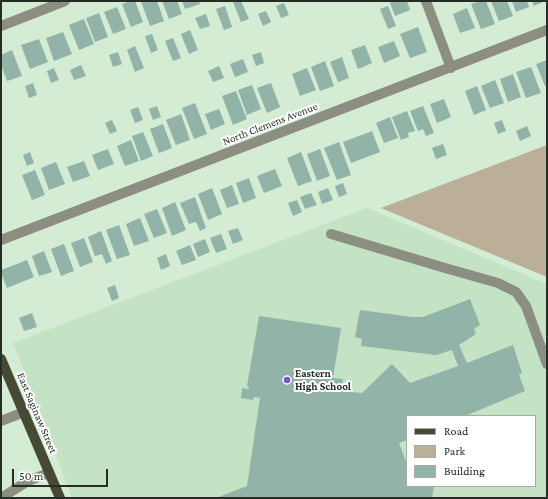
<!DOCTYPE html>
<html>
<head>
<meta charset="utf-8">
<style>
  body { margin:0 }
  #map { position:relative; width:548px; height:499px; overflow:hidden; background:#d3ecd3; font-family:"Crimson Pro",serif }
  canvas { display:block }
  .frame { position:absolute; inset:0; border:2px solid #252e24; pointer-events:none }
  .legend { position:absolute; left:406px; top:415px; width:130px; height:72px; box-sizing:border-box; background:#fff; border:1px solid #a8aba7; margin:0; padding:5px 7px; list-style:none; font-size:12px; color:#252e24 }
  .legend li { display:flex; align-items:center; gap:8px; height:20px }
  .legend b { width:20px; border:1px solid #a8aba7 }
  .scale { position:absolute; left:12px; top:469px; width:96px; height:18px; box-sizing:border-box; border:2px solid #252e24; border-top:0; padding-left:5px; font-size:12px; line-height:14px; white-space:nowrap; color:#252e24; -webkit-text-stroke:3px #fff; paint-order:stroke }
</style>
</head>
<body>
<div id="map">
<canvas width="548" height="499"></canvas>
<div class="frame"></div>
<ul class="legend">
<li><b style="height:5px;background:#464934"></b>Road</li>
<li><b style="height:11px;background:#bbb097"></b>Park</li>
<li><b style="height:11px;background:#91b3a8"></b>Building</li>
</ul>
<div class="scale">50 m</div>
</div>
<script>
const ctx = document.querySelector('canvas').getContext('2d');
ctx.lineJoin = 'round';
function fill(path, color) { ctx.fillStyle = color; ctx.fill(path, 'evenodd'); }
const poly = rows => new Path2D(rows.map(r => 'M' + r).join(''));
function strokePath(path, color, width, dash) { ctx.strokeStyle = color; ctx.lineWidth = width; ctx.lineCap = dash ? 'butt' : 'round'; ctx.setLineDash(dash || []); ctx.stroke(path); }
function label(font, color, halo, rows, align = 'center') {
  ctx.font = font + ' "Crimson Pro",serif'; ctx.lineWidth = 4; ctx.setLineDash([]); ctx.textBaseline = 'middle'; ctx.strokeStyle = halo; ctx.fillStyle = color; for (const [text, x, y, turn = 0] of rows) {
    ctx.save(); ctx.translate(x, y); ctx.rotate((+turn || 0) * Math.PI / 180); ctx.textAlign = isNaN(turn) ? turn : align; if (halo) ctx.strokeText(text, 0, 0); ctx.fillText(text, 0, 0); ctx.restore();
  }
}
const built = poly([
  [367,208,547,284,547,498,72,498,13,343],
  [407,416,535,416,535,486,407,486]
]);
const green = poly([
  [547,145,547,277,381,208]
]);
const building = poly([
  [130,1,135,1,143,22,131,27,122,4],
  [141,1,157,1,164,21,150,26],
  [162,1,177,1,182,14,169,19],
  [182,1,199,1,200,4,185,9],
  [235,1,241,1,249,19,241,22,233,2],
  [394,1,407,1,410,10,395,16,390,3],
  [480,1,486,1,495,24,481,29,471,4],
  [491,1,507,1,513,16,499,21],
  [512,1,527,1,529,7,516,12],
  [532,1,545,1,534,6],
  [284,3,289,15,281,18,276,6],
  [225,6,232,27,224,30,216,9],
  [388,6,396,26,388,29,380,9],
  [117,7,126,29,113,34,104,12],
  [467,8,475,28,460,33,453,14],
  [266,11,271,22,263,26,258,14],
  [99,13,108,37,95,42,86,18],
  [206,14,210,26,200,29,195,18],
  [84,19,94,44,79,50,69,25],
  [418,27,427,52,410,58,400,34],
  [190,30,198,50,189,54,181,34],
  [63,32,72,54,54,61,46,38],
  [152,34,158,50,151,53,145,36],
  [173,38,181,58,173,61,165,41],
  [39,39,48,62,30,69,21,45],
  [394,41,400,56,384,63,378,47],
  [365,45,372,63,358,69,351,50],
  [135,46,144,68,135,72,127,50],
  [12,50,22,76,7,81,1,65,1,55],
  [118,52,122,64,113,67,109,55],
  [261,52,264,63,256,66,252,55],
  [342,57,349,78,338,82,330,62],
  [243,59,248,72,235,77,230,64],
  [547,60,547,85,545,86,536,64],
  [325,61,334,86,320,91,311,67],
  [81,65,86,76,74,80,70,70],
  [219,66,224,78,213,82,208,71],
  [531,67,541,93,526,98,516,72],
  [54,68,59,80,51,83,47,71],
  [307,68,316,90,300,96,292,74],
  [513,74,521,97,508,102,500,79],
  [495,80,504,103,490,108,481,86],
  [33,83,37,95,29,98,25,86],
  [271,83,280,107,267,113,257,88],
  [252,85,261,109,247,115,238,90],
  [477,86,486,110,474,115,465,91],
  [236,91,247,119,233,125,222,96],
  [444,99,451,117,437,123,430,104],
  [195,103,207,134,194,139,182,108],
  [157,106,161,117,153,120,149,109],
  [423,106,434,133,426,136,423,129,418,131,410,111],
  [138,107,143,120,135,123,130,110],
  [219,109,225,124,211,130,205,114],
  [407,111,415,131,408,133,409,137,401,140,392,117],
  [181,114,190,140,176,145,166,120],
  [390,117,398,138,384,143,376,123],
  [112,120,117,131,110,134,105,123],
  [502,120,506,131,498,134,494,123],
  [163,124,172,148,159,153,150,129],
  [527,126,531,136,520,141,516,131],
  [372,131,380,152,351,163,343,142],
  [143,132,153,156,141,161,132,136],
  [131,140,139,161,125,166,117,146],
  [339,142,351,175,337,180,324,148],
  [443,144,447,155,436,159,432,148],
  [108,149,114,164,98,170,92,155],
  [320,149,330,176,317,181,307,154],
  [30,152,34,163,27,166,23,155],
  [301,152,312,181,298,186,287,158],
  [84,161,90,176,73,182,67,167],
  [56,162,65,184,49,190,41,168],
  [275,169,282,186,264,193,257,176],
  [35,170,45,195,32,200,22,175],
  [249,178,256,198,243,203,236,183],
  [343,183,347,194,339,197,335,186],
  [232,185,239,204,227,208,220,190],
  [212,188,222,214,208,220,198,194],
  [328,188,333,200,322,204,318,192],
  [311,193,317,205,305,209,300,197],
  [195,197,206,228,200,231,196,222,189,224,180,203],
  [297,200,302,212,293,216,288,203],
  [175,202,186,230,172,236,162,208],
  [157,209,167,233,154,238,144,214],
  [140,218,149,241,134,246,126,224],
  [119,225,130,255,117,259,106,230],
  [238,228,243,240,233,244,228,231],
  [101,231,112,261,106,264,102,254,95,256,88,237],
  [221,234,227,249,216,253,210,238],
  [84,238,93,262,80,267,71,243],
  [205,239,210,252,198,257,193,244],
  [64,244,74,271,61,276,51,249],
  [190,245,196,260,182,265,176,251],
  [44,251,52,272,39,276,32,256],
  [166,254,170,266,161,270,157,258],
  [27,260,34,277,7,288,1,273,1,270],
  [115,285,119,298,112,301,107,288],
  [470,299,480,325,474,329,476,334,459,345,467,363,513,345,522,373,519,375,525,391,465,416,407,416,407,440,399,443,407,464,407,486,434,486,432,498,216,498,247,486,260,398,254,397,253,400,241,398,242,388,249,389,249,387,247,386,259,316,341,328,333,378,343,379,341,391,362,393,392,364,410,383,458,366,452,350,436,355,361,346,362,339,355,337,360,310,412,317,423,317],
  [32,313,37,327,24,331,19,318]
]);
const minor = poly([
  [426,1,451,68],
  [1,26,65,1],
  [331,234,445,268,498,283,516,292,526,306,547,364],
  [1,240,547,30],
  [1,421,24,412],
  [1,498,28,481,49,473]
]);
const major = poly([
  [1,359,60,498]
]);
const markers = [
  [287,380,4,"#6f58d2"]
];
const streetNames = [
  ["North Clemens Avenue",270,124,-21],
  ["East Saginaw Street",37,413,67]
];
const poiNames = [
  ["Eastern",295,374],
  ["High School",295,387]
];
fill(built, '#c4e2c4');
fill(green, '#bbb097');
fill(building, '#91b3a8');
strokePath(minor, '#8c8e82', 10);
strokePath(major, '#464934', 10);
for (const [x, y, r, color] of markers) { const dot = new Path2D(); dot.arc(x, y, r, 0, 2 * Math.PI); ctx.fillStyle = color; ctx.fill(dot); strokePath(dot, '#fff', 1.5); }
label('11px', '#252e24', '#fff', streetNames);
label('bold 11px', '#252e24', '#fff', poiNames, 'left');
</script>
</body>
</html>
